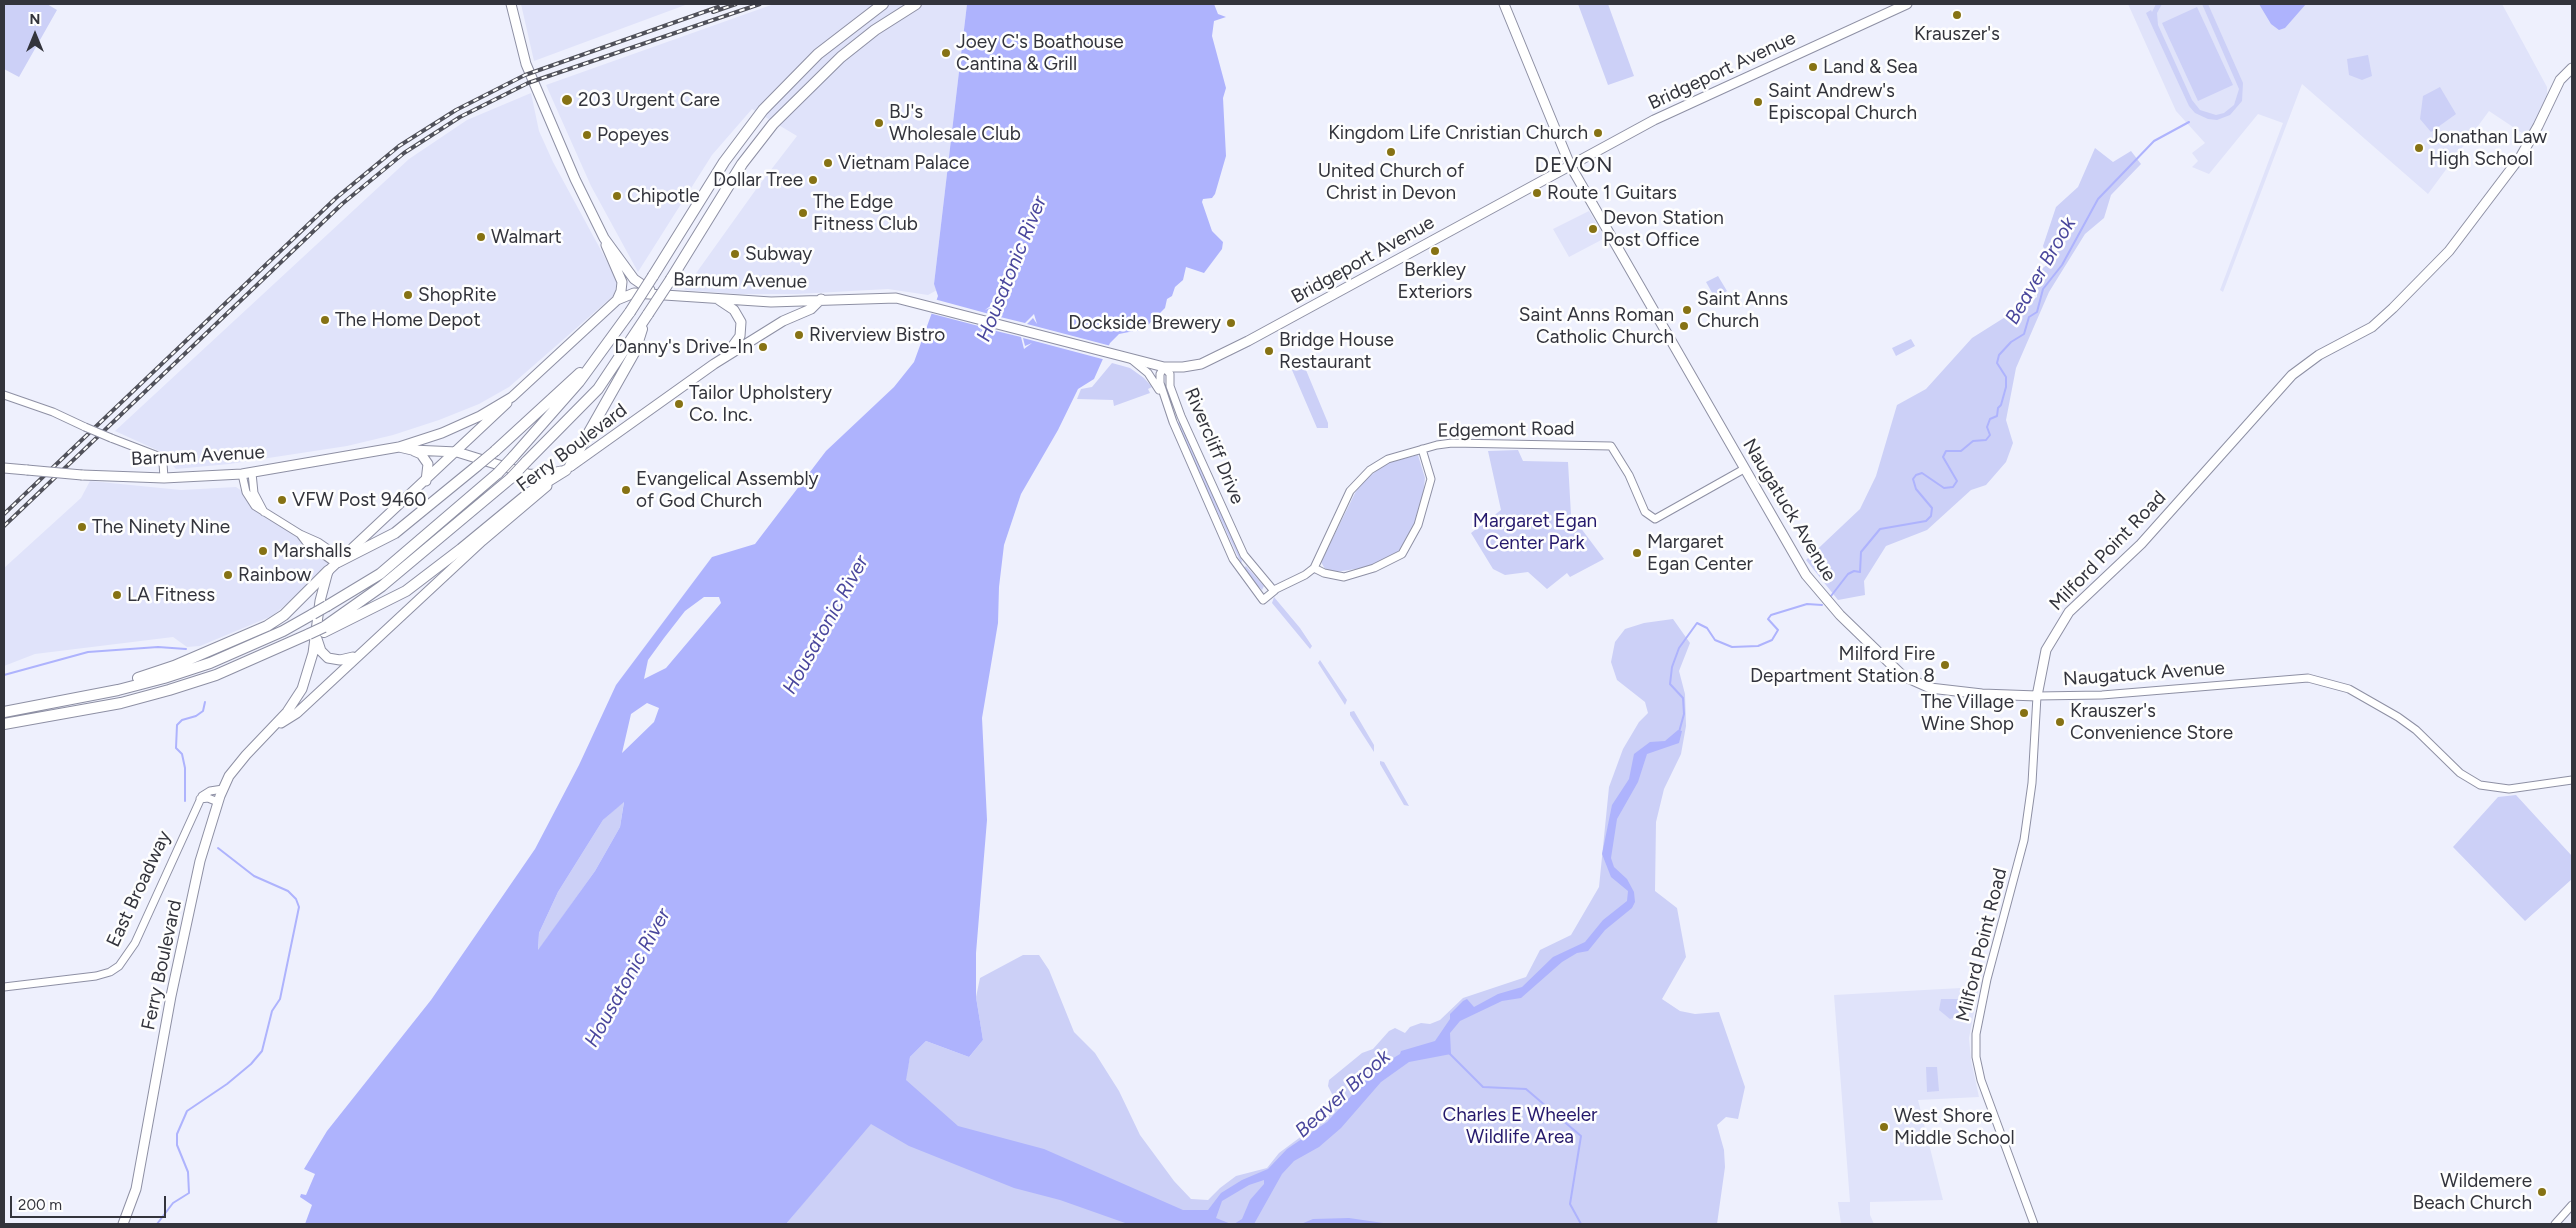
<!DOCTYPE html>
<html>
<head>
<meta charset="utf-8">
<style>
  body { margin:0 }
  #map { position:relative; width:2576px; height:1228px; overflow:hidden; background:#eef0fd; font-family:Figtree,sans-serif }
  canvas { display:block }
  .frame { position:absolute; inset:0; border:5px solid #33343c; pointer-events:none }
  .north { position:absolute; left:10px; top:10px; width:50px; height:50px; -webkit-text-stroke:4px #fefefe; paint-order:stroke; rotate:0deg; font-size:14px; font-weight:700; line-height:20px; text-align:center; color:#33343c }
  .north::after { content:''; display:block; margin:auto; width:18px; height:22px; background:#33343c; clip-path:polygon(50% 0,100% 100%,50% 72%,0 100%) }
  .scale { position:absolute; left:10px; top:1196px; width:156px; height:22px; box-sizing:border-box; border:2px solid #33343c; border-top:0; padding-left:6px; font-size:15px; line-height:18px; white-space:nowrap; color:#33343c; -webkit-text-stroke:4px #fefefe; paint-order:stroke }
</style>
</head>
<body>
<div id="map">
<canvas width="2576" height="1228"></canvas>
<div class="frame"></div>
<div class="north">N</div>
<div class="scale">200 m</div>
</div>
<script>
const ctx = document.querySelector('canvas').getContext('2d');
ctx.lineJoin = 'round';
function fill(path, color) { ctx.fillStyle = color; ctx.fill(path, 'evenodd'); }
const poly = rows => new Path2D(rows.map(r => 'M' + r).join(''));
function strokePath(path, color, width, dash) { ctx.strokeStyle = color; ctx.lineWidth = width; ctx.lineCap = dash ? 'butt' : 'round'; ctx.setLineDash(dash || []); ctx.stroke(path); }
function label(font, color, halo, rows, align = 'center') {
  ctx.font = font + ' Figtree,sans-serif'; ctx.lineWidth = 5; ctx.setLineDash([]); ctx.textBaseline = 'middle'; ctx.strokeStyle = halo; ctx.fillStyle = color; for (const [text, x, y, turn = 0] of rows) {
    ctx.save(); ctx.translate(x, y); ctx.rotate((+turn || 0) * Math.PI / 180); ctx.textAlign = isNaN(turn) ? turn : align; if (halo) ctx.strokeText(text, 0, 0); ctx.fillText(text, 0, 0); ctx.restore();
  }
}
const built = poly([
  [521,4,688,4,534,61],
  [774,4,967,4,934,284,937,290,928,295,888,289,797,294,738,294,684,290,757,188,797,136,752,109,712,155,638,272,591,186,546,85],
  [2128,4,2502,4,2547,87,2547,95,2528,137,2489,111,2428,194,2302,84,2223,292,2220,290,2283,123,2258,114,2209,174,2192,167,2198,161,2192,153,2205,143,2176,111],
  [531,93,539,131,553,162,616,278,617,285,613,296,509,387,479,404,439,420,393,435,347,446,229,464,176,469,159,451,115,431,409,159,467,120],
  [1589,211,1605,238,1569,257,1553,229],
  [90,481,181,490,236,487,242,491,249,503,330,561,296,596,272,616,200,646,187,647,173,637,35,654,4,666,4,568,81,498],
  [1979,987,1969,1038,1971,1060,1979,1097,1918,1100,1943,1200,1870,1202,1870,1215,1874,1224,1841,1224,1838,1202,1850,1202,1834,995]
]);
const green = poly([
  [4,4,47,4,57,10,19,77,4,69],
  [1578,4,1608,4,1634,76,1608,85],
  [2156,4,2162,4,2157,13,2158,25,2192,100,2200,110,2216,115,2224,113,2234,105,2239,89,2202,4,2208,4,2243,83,2242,101,2230,115,2217,120,2208,119,2195,113,2189,106,2146,13,2151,10,2152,12],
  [2197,7,2233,85,2198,101,2162,23],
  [2368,55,2372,76,2362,80,2349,75,2347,59],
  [2440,87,2456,114,2431,132,2420,119,2423,96],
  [2095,148,2113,162,2131,151,2141,164,2111,195,2104,218,2085,234,2049,292,2016,368,2006,420,2013,443,2006,462,1986,485,1971,490,1927,530,1886,546,1864,581,1865,595,1838,600,1806,560,1860,509,1876,476,1897,405,1926,389,1972,338,2037,297,2038,272,2049,263,2043,246,2056,207,2078,187],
  [1718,276,1727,291,1715,298,1706,282],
  [1911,339,1915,346,1896,356,1892,348],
  [1294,357,1301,358,1328,423,1328,428,1317,428,1289,363],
  [1112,363,1130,368,1144,378,1152,387,1148,389,1150,393,1114,406,1113,400,1077,399,1081,389,1092,387],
  [1179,422,1182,423,1242,561,1241,563,1177,425],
  [1518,450,1523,461,1568,462,1571,515,1604,559,1570,577,1567,573,1547,589,1528,572,1505,575,1493,569,1471,533,1501,510,1488,451],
  [1418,455,1425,478,1423,496,1415,524,1403,548,1390,557,1368,567,1336,572,1325,569,1321,562,1355,493,1362,482,1387,463],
  [1246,566,1264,586,1262,590,1242,570],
  [1274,597,1300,628,1312,646,1310,649,1272,603],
  [1673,619,1690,643,1679,671,1685,694,1686,726,1681,754,1664,789,1656,822,1655,891,1677,908,1686,957,1662,999,1680,1011,1695,1014,1719,1012,1745,1087,1738,1119,1726,1117,1717,1125,1724,1150,1725,1167,1717,1224,786,1224,905,1080,910,1057,926,1041,969,1057,983,1040,976,997,980,978,1023,955,1039,955,1049,970,1074,1032,1095,1053,1119,1091,1140,1135,1174,1181,1191,1199,1208,1200,1220,1188,1236,1176,1267,1168,1279,1153,1326,1118,1334,1098,1328,1086,1329,1080,1362,1053,1373,1049,1389,1031,1395,1028,1405,1033,1410,1027,1421,1023,1430,1024,1440,1020,1463,998,1526,977,1540,950,1571,935,1599,887,1609,787,1623,749,1639,722,1648,713,1645,702,1617,680,1611,662,1615,642,1625,629,1644,623],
  [1320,660,1347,700,1345,705,1318,663],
  [1354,711,1374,745,1374,752,1350,715,1350,712],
  [1380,761,1384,762,1409,806,1404,805,1380,764],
  [2516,795,2572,856,2572,879,2525,921,2453,847,2498,797],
  [624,801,620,827,595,871,538,951,539,933,558,892,603,820],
  [1941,999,1959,999,1959,1016,1950,1019,1939,1010],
  [1926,1067,1937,1067,1939,1091,1927,1092]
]);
const water = poly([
  [967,4,1214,4,1218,14,1226,17,1214,21,1212,36,1226,88,1223,98,1226,156,1215,194,1212,198,1203,199,1202,202,1212,231,1223,242,1222,249,1204,273,1186,267,1183,280,1175,287,1172,296,1167,299,1165,308,1144,329,1119,334,1110,343,1094,379,1078,389,1058,430,1021,494,1004,545,999,587,998,623,982,718,987,820,976,953,976,997,983,1040,969,1057,926,1041,910,1057,906,1080,958,1126,1044,1149,1183,1210,1208,1210,1221,1193,1242,1180,1268,1169,1287,1149,1327,1122,1377,1068,1400,1054,1401,1051,1435,1041,1450,1019,1450,1014,1463,1001,1467,999,1474,1007,1498,994,1522,987,1553,957,1585,942,1603,920,1627,901,1628,891,1611,877,1602,854,1612,805,1629,779,1634,754,1650,742,1665,741,1678,730,1682,731,1679,743,1647,754,1638,782,1617,819,1611,858,1614,867,1627,879,1634,892,1635,902,1632,908,1605,930,1588,951,1577,953,1562,962,1521,998,1502,1001,1460,1021,1450,1033,1451,1054,1409,1062,1381,1082,1341,1128,1319,1147,1294,1161,1282,1174,1254,1224,1234,1224,1242,1219,1250,1200,1264,1184,1264,1180,1249,1185,1222,1201,1216,1218,1231,1224,1128,1224,1060,1200,1014,1188,909,1146,871,1124,786,1224,305,1224,312,1205,300,1197,301,1194,306,1195,315,1174,304,1169,327,1131,431,1000,535,849,579,765,616,685,712,557,755,544,826,451,894,387,914,362,938,296,934,284],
  [704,597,719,597,721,603,666,668,644,679,648,660,664,638,685,611],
  [647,703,659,708,654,722,622,753,631,714],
  [624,802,620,827,595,871,538,950,539,933,558,892,603,820],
  [2259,4,2306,4,2285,28,2279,30,2271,24],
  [1349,1218,1390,1224,1301,1224,1313,1219]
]);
const pier = poly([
  [934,299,993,315,992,307,985,310,993,304,996,316,1025,323,1034,314,1037,324,1033,318,1027,324,1111,346,1106,360,1023,338,1025,346,1032,343,1024,349,1021,337,992,330,983,339,980,329,984,335,990,329,929,313]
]);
const stream = poly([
  [1831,596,1848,574,1854,571,1860,572,1861,552,1880,529,1926,521,1931,516,1932,508,1916,489,1913,479,1916,475,1922,473,1944,488,1953,487,1957,481,1943,457,1946,451,1961,451,1973,441,1986,440,1990,435,1987,427,1990,419,1997,416,1998,408,2001,405,2006,387,2006,377,1997,363,1999,355,2011,342,2024,334,2029,317,2037,312,2043,289,2062,265,2098,199,2154,141,2189,122],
  [4,675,88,652,158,647,186,649],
  [1679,732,1684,714,1683,698,1670,684,1672,667,1679,648,1697,623,1707,628,1715,640,1732,647,1758,646,1772,640,1778,630,1768,619,1771,615,1807,604,1822,605],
  [185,801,185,768,182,754,176,748,177,725,182,720,196,716,203,711,205,702],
  [1449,1053,1483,1087,1526,1089,1581,1136,1570,1204,1581,1224],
  [157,1224,173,1203,189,1193,188,1172,177,1145,177,1134,187,1111,227,1084,251,1064,262,1051,272,1011,280,999,299,907,296,899,288,891,254,876,218,848]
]);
const minor = poly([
  [1131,359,1148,373,1159,390],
  [4,395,53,412,85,427],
  [111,438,158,456,163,463,164,478],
  [252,473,254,493,264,512],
  [242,474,246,492,255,506,300,534,318,542,334,553,338,562],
  [300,534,306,542,331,560,338,562],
  [1314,568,1324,573,1344,577,1374,568,1402,554,1418,525,1431,479,1422,449],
  [1274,591,1244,555,1181,416,1170,386,1170,374,1164,367,1160,374,1160,383,1173,422,1233,559,1263,600,1274,591,1276,589,1305,575,1314,568,1350,491,1370,470,1388,459,1437,445,1452,443,1611,446,1629,475,1645,512,1655,519,1744,469],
  [200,799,208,798,218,802],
  [4,987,96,976,110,972,119,966,135,943,202,796,210,791,223,789],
  [2034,1224,1981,1080,1976,1057,1976,1034,1987,979,2024,840,2032,783,2037,696,2102,695,2308,678,2349,689,2398,717,2416,730,2460,773,2480,785,2509,789,2572,780],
  [2555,1224,2572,1205]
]);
const major = poly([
  [511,4,526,64,575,179,604,238,634,279,650,290],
  [1504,4,1570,165,1806,575,1840,615,1903,676,1930,688,1982,694,2037,696,2046,650,2069,612,2141,544,2292,375,2319,355,2372,327,2393,308,2449,251,2521,156,2538,126,2560,80,2572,68],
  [606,245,622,282,621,291,617,300],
  [719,300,734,310,741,322,740,336,729,351],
  [399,447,412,450,457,452,528,474,543,475,561,471],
  [414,451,421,454,428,464,426,481],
  [571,466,714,364,783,321,811,309,821,299],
  [4,468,27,470],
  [82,475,164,478,242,474,399,447,442,433,480,416,512,397,617,300,634,293,771,302,896,298,1164,367,1183,367,1201,364,1248,341,1654,120,1907,4],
  [317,639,321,651,328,658,340,660,353,657],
  [281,723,297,713,482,541,547,486],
  [123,1224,136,1189,171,996,200,861,220,796,229,776,246,755,287,712,302,689,313,653,320,601,328,571,507,403]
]);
const highway = poly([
  [653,276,724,162,763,110,818,54,883,4],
  [671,279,742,164,773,124,841,57,875,30,916,4],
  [495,451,580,373],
  [513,457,579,382,630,312],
  [526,462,598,389,648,314],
  [570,466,635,351,642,329],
  [338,562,395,533,477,466],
  [327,606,380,574,498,473],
  [324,627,382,586,511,478],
  [324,632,406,591,461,549,529,493,566,470],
  [138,678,174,666,267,626,284,615,328,571],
  [4,712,118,690,164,678,210,663,283,631,313,614],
  [4,724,121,703,169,690,216,675,309,634]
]);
const rail = poly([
  [713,12,736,4],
  [4,514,336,198,399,146,456,110,525,75,718,7],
  [4,526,342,204,404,153,460,117,528,83,760,4]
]);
const minorBridge = poly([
  [85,427,111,438]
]);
const majorBridge = poly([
  [27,470,82,475]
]);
const highwayBridge = poly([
  [630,312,653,276],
  [648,314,671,279],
  [477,466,495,451],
  [498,473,513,457],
  [511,478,526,462],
  [313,614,327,606],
  [309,634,324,627]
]);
const markers = [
  [1957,15,5,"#867214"],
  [946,53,5,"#867214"],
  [1813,67,5,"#867214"],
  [567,100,6,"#867214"],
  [1758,102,5,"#867214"],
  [879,123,5,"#867214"],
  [1598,133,5,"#867214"],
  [587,135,5,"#867214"],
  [2419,148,5,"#867214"],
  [1391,152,5,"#867214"],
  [828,163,5,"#867214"],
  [813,180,5,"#867214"],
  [1537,193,5,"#867214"],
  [617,196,5,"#867214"],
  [803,213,5,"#867214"],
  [1593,229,5,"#867214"],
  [481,237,5,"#867214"],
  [1435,251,5,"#867214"],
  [735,254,5,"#867214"],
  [408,295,5,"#867214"],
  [1687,310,5,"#867214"],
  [325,320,5,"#867214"],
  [1231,323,5,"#867214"],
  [1684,326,5,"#867214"],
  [799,335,5,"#867214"],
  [763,347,5,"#867214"],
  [1269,351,5,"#867214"],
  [679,404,5,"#867214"],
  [626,490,5,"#867214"],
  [282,500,5,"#867214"],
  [82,527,5,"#867214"],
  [263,551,5,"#867214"],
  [1637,553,5,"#867214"],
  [228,575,5,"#867214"],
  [117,595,5,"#867214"],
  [1945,665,5,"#867214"],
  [2024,713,5,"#867214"],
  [2060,722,5,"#867214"],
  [1884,1127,5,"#867214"],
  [2542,1192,5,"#867214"]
];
const poiNames = [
  ["Krauszer's",1957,34,"center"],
  ["Joey C's Boathouse",956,42],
  ["Cantina & Grill",956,64],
  ["Land & Sea",1823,67],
  ["Saint Andrew's",1768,91],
  ["Episcopal Church",1768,113],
  ["203 Urgent Care",578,100],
  ["BJ's",889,112],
  ["Wholesale Club",889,134],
  ["Kingdom Life Cnristian Church",1588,133,"right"],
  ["Popeyes",597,135],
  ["Jonathan Law",2429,137],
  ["High School",2429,159],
  ["Vietnam Palace",838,163],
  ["United Church of",1391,171,"center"],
  ["Christ in Devon",1391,193,"center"],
  ["Dollar Tree",803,180,"right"],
  ["Route 1 Guitars",1547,193],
  ["Chipotle",627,196],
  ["The Edge",813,202],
  ["Fitness Club",813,224],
  ["Devon Station",1603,218],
  ["Post Office",1603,240],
  ["Walmart",491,237],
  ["Subway",745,254],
  ["Berkley",1435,270,"center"],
  ["Exteriors",1435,292,"center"],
  ["ShopRite",418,295],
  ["Saint Anns",1697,299],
  ["Church",1697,321],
  ["Saint Anns Roman",1674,315,"right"],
  ["Catholic Church",1674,337,"right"],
  ["The Home Depot",335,320],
  ["Dockside Brewery",1221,323,"right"],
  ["Riverview Bistro",809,335],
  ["Bridge House",1279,340],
  ["Restaurant",1279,362],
  ["Danny's Drive-In",753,347,"right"],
  ["Tailor Upholstery",689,393],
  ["Co. Inc.",689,415],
  ["Evangelical Assembly",636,479],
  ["of God Church",636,501],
  ["VFW Post 9460",292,500],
  ["The Ninety Nine",92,527],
  ["Margaret",1647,542],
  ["Egan Center",1647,564],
  ["Marshalls",273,551],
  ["Rainbow",238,575],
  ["LA Fitness",127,595],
  ["Milford Fire",1935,654,"right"],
  ["Department Station 8",1935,676,"right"],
  ["The Village",2014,702,"right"],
  ["Wine Shop",2014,724,"right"],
  ["Krauszer's",2070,711],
  ["Convenience Store",2070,733],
  ["West Shore",1894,1116],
  ["Middle School",1894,1138],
  ["Wildemere",2532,1181,"right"],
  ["Beach Church",2532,1203,"right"]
];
const streetNames = [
  ["Bridgeport Avenue",1722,71,-25],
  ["Bridgeport Avenue",1363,260,-29],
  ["Barnum Avenue",740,281,1],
  ["Edgemont Road",1506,430,-1],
  ["Rivercliff Drive",1214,446,67],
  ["Ferry Boulevard",572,448,-37],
  ["Barnum Avenue",198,456,-3],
  ["Naugatuck Avenue",1789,510,59],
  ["Milford Point Road",2108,551,-46],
  ["Naugatuck Avenue",2144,674,-4],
  ["East Broadway",139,889,-65],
  ["Milford Point Road",1982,945,-76],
  ["Ferry Boulevard",162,965,-78]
];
const parkNames = [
  ["Margaret Egan",1535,521],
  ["Center Park",1535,543],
  ["Charles E Wheeler",1520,1115],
  ["Wildlife Area",1520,1137]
];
const waterNames = [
  ["Housatonic River",1012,269,-68],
  ["Beaver Brook",2041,271,-60],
  ["Housatonic River",826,625,-61],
  ["Housatonic River",628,978,-61],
  ["Beaver Brook",1343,1094,-42]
];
const quarterNames = [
  ["DEVON",1574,166]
];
fill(built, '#e0e3fa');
fill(green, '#ccd0f7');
fill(water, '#aeb3fd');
fill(pier, '#eef0fd');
strokePath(stream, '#aeb3fd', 2);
strokePath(minor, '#8e90a4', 9);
strokePath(major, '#8e90a4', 11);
strokePath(highway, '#8e90a4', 12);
strokePath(minor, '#fff', 7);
strokePath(major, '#fff', 9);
strokePath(highway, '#fff', 10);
strokePath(rail, '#50515a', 4);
strokePath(rail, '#fefefe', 2, [5.5]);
strokePath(minorBridge, '#8e90a4', 9, []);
strokePath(majorBridge, '#8e90a4', 11, []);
strokePath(highwayBridge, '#8e90a4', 12, []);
strokePath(minorBridge, '#fff', 7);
strokePath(majorBridge, '#fff', 9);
strokePath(highwayBridge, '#fff', 10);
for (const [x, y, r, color] of markers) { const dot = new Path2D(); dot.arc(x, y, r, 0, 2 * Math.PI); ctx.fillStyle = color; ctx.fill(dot); strokePath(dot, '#fefefe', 2); }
label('19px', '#33343c', '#fefefe', poiNames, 'left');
label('19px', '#33343c', '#fefefe', streetNames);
label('19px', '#25196c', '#fefefe', parkNames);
label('italic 20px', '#49469c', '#fefefe', waterNames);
ctx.letterSpacing = '1px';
label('21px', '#33343c', '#fefefe', quarterNames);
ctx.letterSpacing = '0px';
</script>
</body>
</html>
